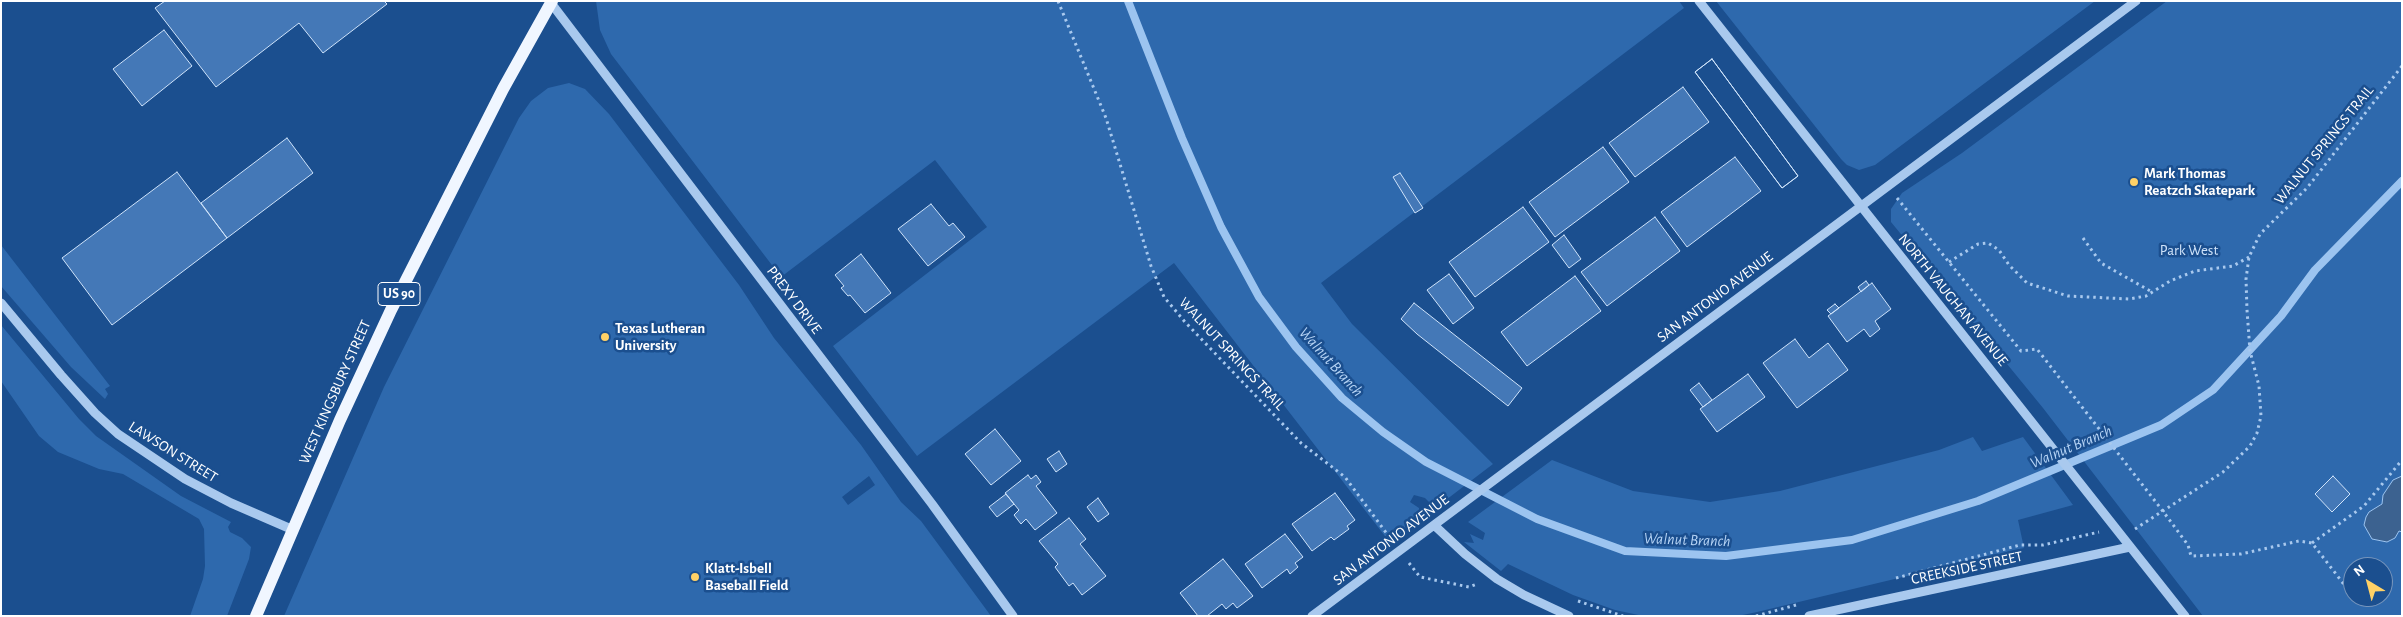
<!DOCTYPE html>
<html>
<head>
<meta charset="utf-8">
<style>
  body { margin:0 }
  #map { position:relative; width:2403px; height:617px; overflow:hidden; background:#1b4f8f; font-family:"Alegreya Sans",sans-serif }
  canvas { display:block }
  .frame { position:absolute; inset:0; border:2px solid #fff; pointer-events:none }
  .north { position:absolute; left:2343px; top:557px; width:50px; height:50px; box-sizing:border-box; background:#1b4f8f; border:1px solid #7695bc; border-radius:50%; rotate:323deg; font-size:14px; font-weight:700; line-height:20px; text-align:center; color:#fff }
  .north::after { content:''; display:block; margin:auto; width:18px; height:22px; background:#ffd166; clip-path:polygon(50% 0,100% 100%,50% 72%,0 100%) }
</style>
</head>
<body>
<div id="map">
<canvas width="2403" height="617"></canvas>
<div class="frame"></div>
<div class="north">N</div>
</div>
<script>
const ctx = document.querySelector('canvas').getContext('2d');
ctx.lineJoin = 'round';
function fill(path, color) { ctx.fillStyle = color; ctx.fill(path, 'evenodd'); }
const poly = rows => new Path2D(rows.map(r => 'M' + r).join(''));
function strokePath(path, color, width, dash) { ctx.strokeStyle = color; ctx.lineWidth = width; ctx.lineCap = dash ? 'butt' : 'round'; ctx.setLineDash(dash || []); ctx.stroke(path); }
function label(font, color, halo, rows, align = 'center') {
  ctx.font = font + ' "Alegreya Sans",sans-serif'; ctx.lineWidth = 5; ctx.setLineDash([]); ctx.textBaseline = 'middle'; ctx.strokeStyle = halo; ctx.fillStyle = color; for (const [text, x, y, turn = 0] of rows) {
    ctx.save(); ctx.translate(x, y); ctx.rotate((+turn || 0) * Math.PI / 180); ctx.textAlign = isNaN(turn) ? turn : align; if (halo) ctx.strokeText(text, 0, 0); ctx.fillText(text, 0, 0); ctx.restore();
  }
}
const green = poly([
  [596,1,1679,1,1684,8,1321,283,1352,324,1493,464,1438,506,1433,506,1425,498,1414,495,1410,502,1419,508,1419,511,1404,531,1388,540,1174,263,917,456,833,346,987,227,935,160,781,277,611,54,600,30],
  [1716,1,2095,1,1875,165,1859,170,1847,165,1841,159],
  [2167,1,2402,1,2402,616,2203,616,2043,408,1891,222,1891,209,1902,193,1962,153],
  [2353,567,2383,567,2383,597,2353,597],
  [569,83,585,89,609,114,739,285,774,338,861,445,901,502,921,521,991,616,284,616,384,387,519,118,531,101,548,88],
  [869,476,875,485,848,505,842,497],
  [1,245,110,386,105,389,108,394,105,399,71,367,1,286],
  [1,325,79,419,96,436,181,496,231,522,228,527,230,532,242,538,251,547,249,559,227,616,190,616,203,579,205,566,204,529,199,519,123,474,99,469,58,452,39,436,1,381],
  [1973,437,1982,451,2023,437,2073,505,2018,520,2024,548,1757,612,1738,616,1643,616,1615,610,1573,595,1508,564,1501,571,1464,542,1474,543,1470,534,1483,540,1485,533,1468,522,1552,460,1633,491,1710,502,1780,491,1939,450]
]);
const water = poly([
  [2402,476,2402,532,2399,531,2395,538,2387,542,2372,539,2364,525,2366,517,2369,512,2382,504,2383,495,2393,480,2402,476]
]);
const stream = poly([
  [1128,1,1182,138,1221,227,1259,297,1296,347,1342,398,1383,432,1426,462,1537,519,1625,551,1726,556,1852,540,1978,501,2161,425,2213,390,2281,316,2315,270,2402,181]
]);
const building = poly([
  [165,1,384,1,387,4,323,53,299,23,216,87,155,8,165,1],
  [164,30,192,66,142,106,113,69,164,30],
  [1712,59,1798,176,1782,188,1695,72,1712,59],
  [1712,59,1798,176,1782,188,1695,72,1712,59],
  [1683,87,1709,122,1635,177,1609,143,1683,87],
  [287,138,313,173,227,238,201,203,287,138],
  [1603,147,1629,182,1555,237,1529,202,1603,147],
  [1735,157,1761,191,1687,247,1661,212,1735,157],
  [177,172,227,238,112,325,62,258,177,172],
  [1400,173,1423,208,1415,213,1393,177,1400,173],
  [931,204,949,226,953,223,965,237,928,266,898,229,931,204],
  [1523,207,1549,242,1475,297,1449,262,1523,207],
  [1655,217,1680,251,1607,306,1581,272,1655,217],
  [1564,235,1581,259,1569,268,1552,245,1564,235],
  [861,254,891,293,865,313,850,295,848,296,841,288,844,286,835,275,861,254],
  [1449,274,1474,308,1453,324,1427,290,1449,274],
  [1575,276,1601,311,1527,366,1501,332,1575,276],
  [1866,281,1869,285,1861,292,1858,287,1866,281],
  [1872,283,1891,309,1875,321,1880,329,1870,337,1864,329,1847,342,1828,316,1872,283],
  [1414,303,1522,388,1508,406,1417,334,1401,319,1414,303],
  [1835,304,1839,308,1831,314,1827,310,1835,304],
  [1795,339,1809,358,1828,343,1848,370,1797,408,1763,363,1795,339],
  [1748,374,1765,397,1717,432,1700,409,1748,374],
  [1699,383,1712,400,1703,407,1690,390,1699,383],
  [995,429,1021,461,991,485,965,454,995,429],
  [1059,451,1067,464,1056,472,1047,459,1059,451],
  [1028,475,1031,479,1036,475,1041,482,1036,486,1057,513,1035,530,1026,519,1021,524,1014,515,1019,510,1005,493,1028,475],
  [2333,476,2350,494,2332,512,2315,494,2333,476],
  [1335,493,1355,520,1347,526,1349,529,1334,540,1331,537,1312,551,1292,524,1335,493],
  [1006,494,1014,504,997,517,989,507,1006,494],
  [1098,498,1109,514,1098,522,1087,507,1098,498],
  [1069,518,1086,539,1080,544,1106,576,1082,595,1073,583,1069,586,1055,567,1058,564,1039,541,1069,518],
  [1285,534,1303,557,1295,563,1298,567,1290,574,1287,569,1262,588,1245,564,1285,534],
  [1223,559,1253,596,1237,608,1233,603,1226,609,1222,604,1207,616,1198,616,1180,593,1223,559]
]);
const path = poly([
  [1058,1,1106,118,1151,266,1164,297,1185,322,1301,443,1345,477,1390,538],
  [1897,198,2021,351,2037,349,2162,510,2188,545,2191,556,2241,554,2299,541,2312,543,2353,596],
  [2083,238,2101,263,2152,292],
  [1949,262,1978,244,1988,243,1999,250,2009,265,2027,283,2068,296,2129,299,2146,296,2170,281,2195,271,2233,266,2249,257],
  [2135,529,2223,472,2250,446,2257,433,2261,416,2259,386,2250,351,2247,310,2246,279,2249,257,2260,234,2307,188,2402,66],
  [2312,543,2364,506,2402,460],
  [1409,563,1420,577,1469,587,1477,584],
  [1896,578,2020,545,2043,545,2099,532],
  [1578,601,1623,616],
  [1756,616,1796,605]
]);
const minor = poly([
  [1699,1,2185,616],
  [551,3,932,504,1013,616],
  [1,303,61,375,95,413,118,434,185,479,231,503,291,529],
  [1434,525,1465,554,1497,579,1524,595,1569,616],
  [1312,616,2136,1],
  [1809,616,2130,547]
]);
const major = poly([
  [256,616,340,420,391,310,503,89,552,1]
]);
const markers = [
  [2134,182,5,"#ffd166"],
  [605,337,5,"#ffd166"],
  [695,577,5,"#ffd166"]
];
const shields = [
  [399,294,42]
];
const shieldNames = [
  ["US 90",399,294]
];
const streetNames = [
  ["WALNUT SPRINGS TRAIL",2324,145,-51],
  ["SAN ANTONIO AVENUE",1715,297,-37],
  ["PREXY DRIVE",794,300,53],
  ["NORTH VAUGHAN AVENUE",1953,300,51],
  ["WALNUT SPRINGS TRAIL",1232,354,47],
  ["WEST KINGSBURY STREET",335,392,-66],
  ["LAWSON STREET",173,452,32],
  ["SAN ANTONIO AVENUE",1391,540,-37],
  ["CREEKSIDE STREET",1967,568,-12]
];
const poiNames = [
  ["Mark Thomas",2144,173],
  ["Reatzch Skatepark",2144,190],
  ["Texas Lutheran",615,328],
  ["University",615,345],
  ["Klatt-Isbell",705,568],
  ["Baseball Field",705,585]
];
const parkNames = [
  ["Park West",2189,250]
];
const waterNames = [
  ["Walnut Branch",1331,362,48],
  ["Walnut Branch",2071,447,-23],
  ["Walnut Branch",1687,540,2]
];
fill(green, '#2e69ad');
fill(water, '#3c6290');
strokePath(water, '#9cc4f0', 1);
strokePath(stream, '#9cc4f0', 8);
fill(building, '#4478b7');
strokePath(building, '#cfe3fa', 1);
strokePath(path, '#a9c9ee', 3, [2.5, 4]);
strokePath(minor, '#a9c9ee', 9);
strokePath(major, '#f0f6ff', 12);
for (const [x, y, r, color] of markers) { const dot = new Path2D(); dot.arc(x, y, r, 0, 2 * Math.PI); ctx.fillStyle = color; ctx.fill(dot); strokePath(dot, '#1b4f8f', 2); }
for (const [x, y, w] of shields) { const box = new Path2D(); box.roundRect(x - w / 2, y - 11.5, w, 23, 4); ctx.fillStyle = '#1b4f8f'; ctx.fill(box); strokePath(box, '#fff', 1); }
label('bold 14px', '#fff', null, shieldNames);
label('15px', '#fff', '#1b4f8f', streetNames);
label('bold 15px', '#fff', '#1b4f8f', poiNames, 'left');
label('15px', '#cfe3fa', '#1b4f8f', parkNames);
label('italic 16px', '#b5d3f5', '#1b4f8f', waterNames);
</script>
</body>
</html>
